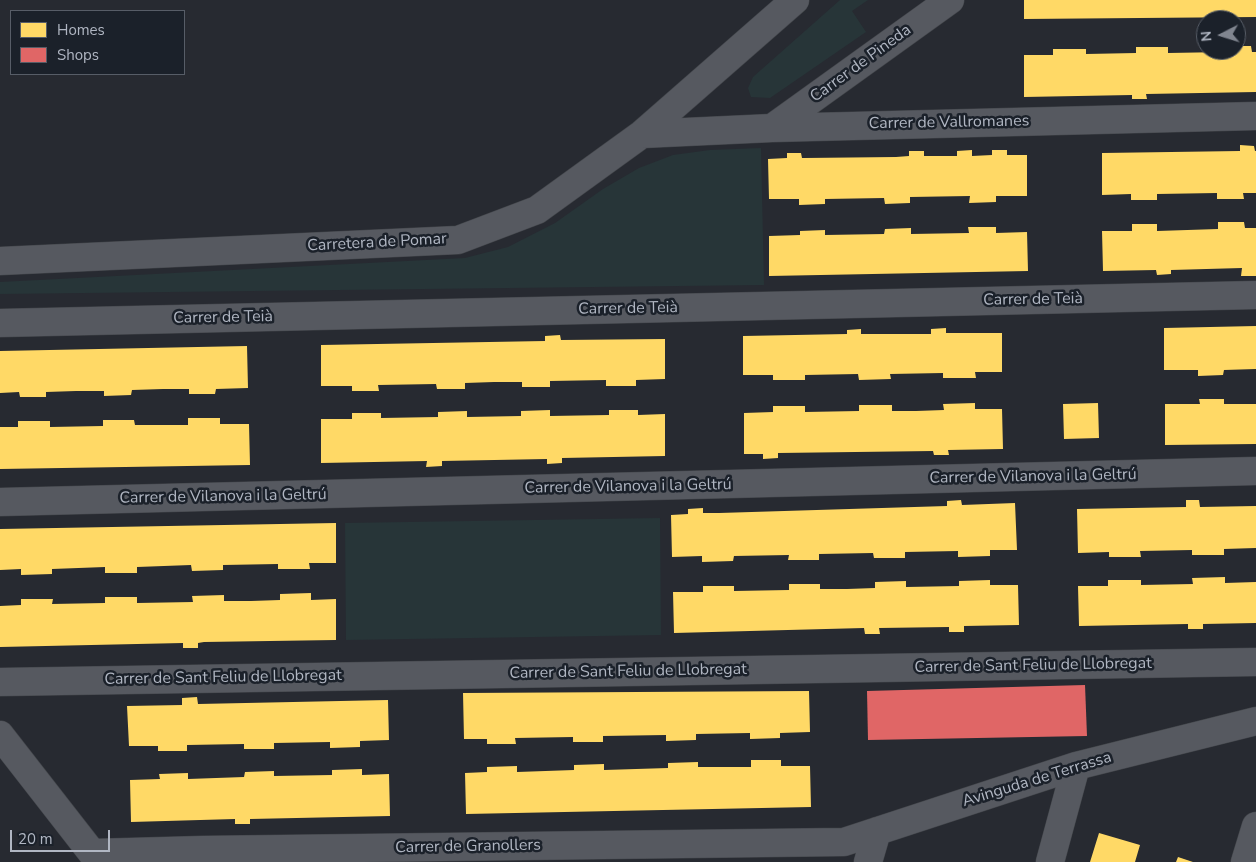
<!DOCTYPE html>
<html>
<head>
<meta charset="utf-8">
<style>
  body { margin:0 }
  #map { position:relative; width:1256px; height:862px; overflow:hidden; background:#272a31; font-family:"Nunito Sans",sans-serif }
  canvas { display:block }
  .legend { position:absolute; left:10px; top:10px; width:175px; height:65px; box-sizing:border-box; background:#1b212a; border:1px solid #575d67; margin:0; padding:6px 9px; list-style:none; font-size:15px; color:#b0b6c2 }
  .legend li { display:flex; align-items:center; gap:10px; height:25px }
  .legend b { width:25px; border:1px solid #575d67 }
  .north { position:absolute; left:1196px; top:10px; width:50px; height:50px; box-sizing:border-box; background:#1b212a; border:1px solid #575d67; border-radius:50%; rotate:265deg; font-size:14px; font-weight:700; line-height:20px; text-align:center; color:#b0b6c2 }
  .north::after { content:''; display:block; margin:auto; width:18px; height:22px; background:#80858f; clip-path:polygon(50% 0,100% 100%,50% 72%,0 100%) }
  .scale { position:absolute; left:10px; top:830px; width:100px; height:22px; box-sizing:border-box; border:2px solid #b0b6c2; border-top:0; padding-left:6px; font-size:15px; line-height:18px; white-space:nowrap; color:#b0b6c2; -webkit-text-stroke:4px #1b212a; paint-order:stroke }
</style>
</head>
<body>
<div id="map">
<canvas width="1256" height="862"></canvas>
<ul class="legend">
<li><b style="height:14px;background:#ffd966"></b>Homes</li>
<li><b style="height:14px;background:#e06666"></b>Shops</li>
</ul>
<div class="north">N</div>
<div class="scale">20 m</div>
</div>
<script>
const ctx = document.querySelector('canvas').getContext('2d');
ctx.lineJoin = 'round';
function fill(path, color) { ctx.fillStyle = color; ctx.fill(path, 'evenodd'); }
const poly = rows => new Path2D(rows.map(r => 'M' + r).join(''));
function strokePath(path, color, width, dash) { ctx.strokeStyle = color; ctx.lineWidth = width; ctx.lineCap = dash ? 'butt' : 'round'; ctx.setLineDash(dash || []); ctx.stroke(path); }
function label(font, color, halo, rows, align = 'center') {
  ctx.font = font + ' "Nunito Sans",sans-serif'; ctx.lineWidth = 5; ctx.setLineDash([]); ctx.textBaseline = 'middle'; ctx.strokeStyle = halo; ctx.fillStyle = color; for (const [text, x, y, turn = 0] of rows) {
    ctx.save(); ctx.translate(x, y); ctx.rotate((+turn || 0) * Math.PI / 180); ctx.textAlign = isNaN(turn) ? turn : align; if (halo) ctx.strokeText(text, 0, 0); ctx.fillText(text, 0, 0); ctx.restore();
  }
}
const green = poly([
  [840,0,868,0,852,11,866,32,770,98,751,97,748,88,753,77],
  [761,148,764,285,0,294,0,282,465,258,508,247,555,223,603,189,639,168,673,155,710,150],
  [660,518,661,635,346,640,345,523]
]);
const homes = poly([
  [1024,0,1256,0,1256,17,1024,19],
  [1236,46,1251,46,1252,52,1256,52,1256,92,1146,94,1147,99,1132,99,1132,95,1024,97,1024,55,1053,55,1053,49,1086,49,1086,54,1136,53,1136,47,1168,47,1168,53,1225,52,1225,50,1236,50],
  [1240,145,1254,146,1255,151,1256,151,1256,193,1243,193,1244,199,1217,199,1217,193,1157,194,1157,200,1131,200,1131,194,1102,195,1102,153,1240,151],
  [972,150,972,156,992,155,992,150,1007,150,1007,155,1027,155,1027,196,996,196,996,202,969,203,970,196,910,197,910,203,885,204,884,198,825,199,825,204,799,205,799,199,769,199,768,159,787,158,787,153,801,153,802,158,804,158,896,157,909,156,909,151,924,151,924,156,957,156,957,151],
  [1218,222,1244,222,1245,228,1256,228,1256,276,1241,276,1242,268,1171,270,1171,274,1157,275,1156,270,1103,271,1102,231,1132,231,1132,224,1157,224,1157,231,1218,229],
  [968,227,996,227,996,233,1027,232,1028,271,769,276,769,236,800,235,800,231,825,230,825,235,884,234,885,229,911,228,911,234,969,233],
  [1256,326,1256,369,1224,370,1223,375,1198,376,1198,370,1164,370,1164,328],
  [946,328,946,333,1002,333,1002,372,975,372,976,378,943,378,943,373,890,374,891,379,859,380,858,374,805,375,805,380,773,380,773,375,743,375,743,336,847,334,847,330,861,329,861,334,931,334,931,329],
  [560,335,561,340,665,339,665,379,636,380,636,386,606,386,606,380,550,381,550,387,522,387,522,382,494,382,465,383,465,389,437,389,436,384,378,385,379,391,352,391,352,386,321,386,321,345,545,341,545,336],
  [247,346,248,388,216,389,215,394,189,394,189,389,163,389,132,390,131,395,104,396,104,391,76,391,46,392,46,397,20,397,19,392,0,393,0,351],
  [1199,399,1224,399,1224,404,1256,404,1256,444,1165,445,1165,404,1200,404],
  [975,403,975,409,1002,409,1003,449,948,450,949,455,934,455,933,451,778,453,778,458,763,459,763,454,744,454,744,413,773,412,773,406,805,406,805,412,859,411,859,405,892,405,892,411,916,411,944,410,943,404],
  [1098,403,1099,438,1064,439,1063,404],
  [550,410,550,416,609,415,609,410,638,410,638,415,665,414,665,456,562,458,562,463,547,464,547,459,442,461,442,466,426,467,427,461,321,463,321,419,352,419,352,413,381,413,381,418,438,417,438,412,467,411,467,417,521,416,521,411],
  [188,418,220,418,220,424,249,424,250,465,0,469,0,427,18,427,18,421,50,421,50,427,103,426,103,420,134,420,135,425,188,425],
  [961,500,962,505,1015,503,1017,550,990,550,990,556,958,557,958,551,905,552,905,558,874,558,873,553,819,554,819,560,788,560,789,555,734,556,733,561,702,562,702,556,672,557,671,515,688,514,688,509,703,508,703,513,719,513,947,506,947,501],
  [1186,500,1199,500,1200,507,1256,506,1256,548,1224,549,1224,555,1192,555,1192,550,1140,551,1141,557,1109,557,1109,552,1078,553,1077,509,1186,507],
  [336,523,336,563,309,563,310,569,278,569,278,564,223,565,223,570,192,571,191,565,137,567,137,573,105,573,105,567,52,569,52,574,21,575,21,569,0,570,0,529],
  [1225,577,1225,583,1256,582,1256,623,1203,624,1203,629,1188,629,1188,624,1079,626,1078,586,1108,586,1108,580,1141,580,1141,585,1193,584,1192,578],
  [990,580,990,585,1018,585,1019,625,964,626,964,632,949,632,949,627,879,628,880,634,865,634,864,628,674,633,673,592,703,592,703,586,734,586,734,591,789,590,789,584,820,584,820,589,847,589,875,588,875,582,906,581,906,587,959,586,959,581],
  [311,593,311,600,336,599,336,640,204,642,198,643,198,648,183,648,183,643,0,647,0,606,21,605,21,599,53,599,52,604,105,603,105,597,137,597,137,603,193,602,192,596,224,595,224,601,251,601,280,600,280,594],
  [809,691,810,732,780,733,780,738,750,739,750,733,696,734,696,740,666,741,666,735,603,736,603,742,573,742,573,737,515,738,516,744,487,744,487,739,464,739,463,693],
  [197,697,198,704,388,700,389,740,360,741,360,747,330,748,330,742,274,743,274,749,244,749,244,744,187,745,187,751,158,751,158,746,129,746,127,706,182,705,182,698],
  [751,760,781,760,781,766,810,766,811,807,466,814,465,773,487,772,487,767,517,766,517,772,574,770,574,765,604,764,604,770,668,768,668,763,698,762,698,767,751,767],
  [362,769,362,775,389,774,390,816,250,819,250,824,235,824,235,819,131,822,130,780,160,779,159,774,188,773,188,779,244,777,245,772,274,771,274,776,332,775,332,770],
  [1099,833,1140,845,1135,862,1090,862],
  [1178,857,1193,862,1176,862]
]);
const shops = poly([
  [1085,685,1087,736,868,740,867,691]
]);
const minor = poly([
  [772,128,950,0],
  [642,134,772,128,1256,116],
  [0,261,458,240,537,210,642,134,795,0],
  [0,323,1256,295],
  [0,502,1256,471],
  [0,682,1256,662],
  [0,735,99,862],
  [93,853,202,850,844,842,1076,766,1256,721],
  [868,862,877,831],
  [1050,862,1076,766],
  [1245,862,1256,826]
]);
const streetNames = [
  ["Carrer de Pineda",861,64,-36],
  ["Carrer de Vallromanes",949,123,-1],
  ["Carretera de Pomar",377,243,-3],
  ["Carrer de Teià",1033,300,-1],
  ["Carrer de Teià",628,309,-1],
  ["Carrer de Teià",223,318,-1],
  ["Carrer de Vilanova i la Geltrú",1033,477,-1],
  ["Carrer de Vilanova i la Geltrú",628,487,-1],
  ["Carrer de Vilanova i la Geltrú",223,497,-1],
  ["Carrer de Sant Feliu de Llobregat",1033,666,-1],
  ["Carrer de Sant Feliu de Llobregat",628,672,-1],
  ["Carrer de Sant Feliu de Llobregat",223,678,-1],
  ["Avinguda de Terrassa",1037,780,-17],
  ["Carrer de Granollers",468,847,-1]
];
fill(green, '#273538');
fill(homes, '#ffd966');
fill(shops, '#e06666');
strokePath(minor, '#42454a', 29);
strokePath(minor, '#565960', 28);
label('16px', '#b0b6c2', '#1b212a', streetNames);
</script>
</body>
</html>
